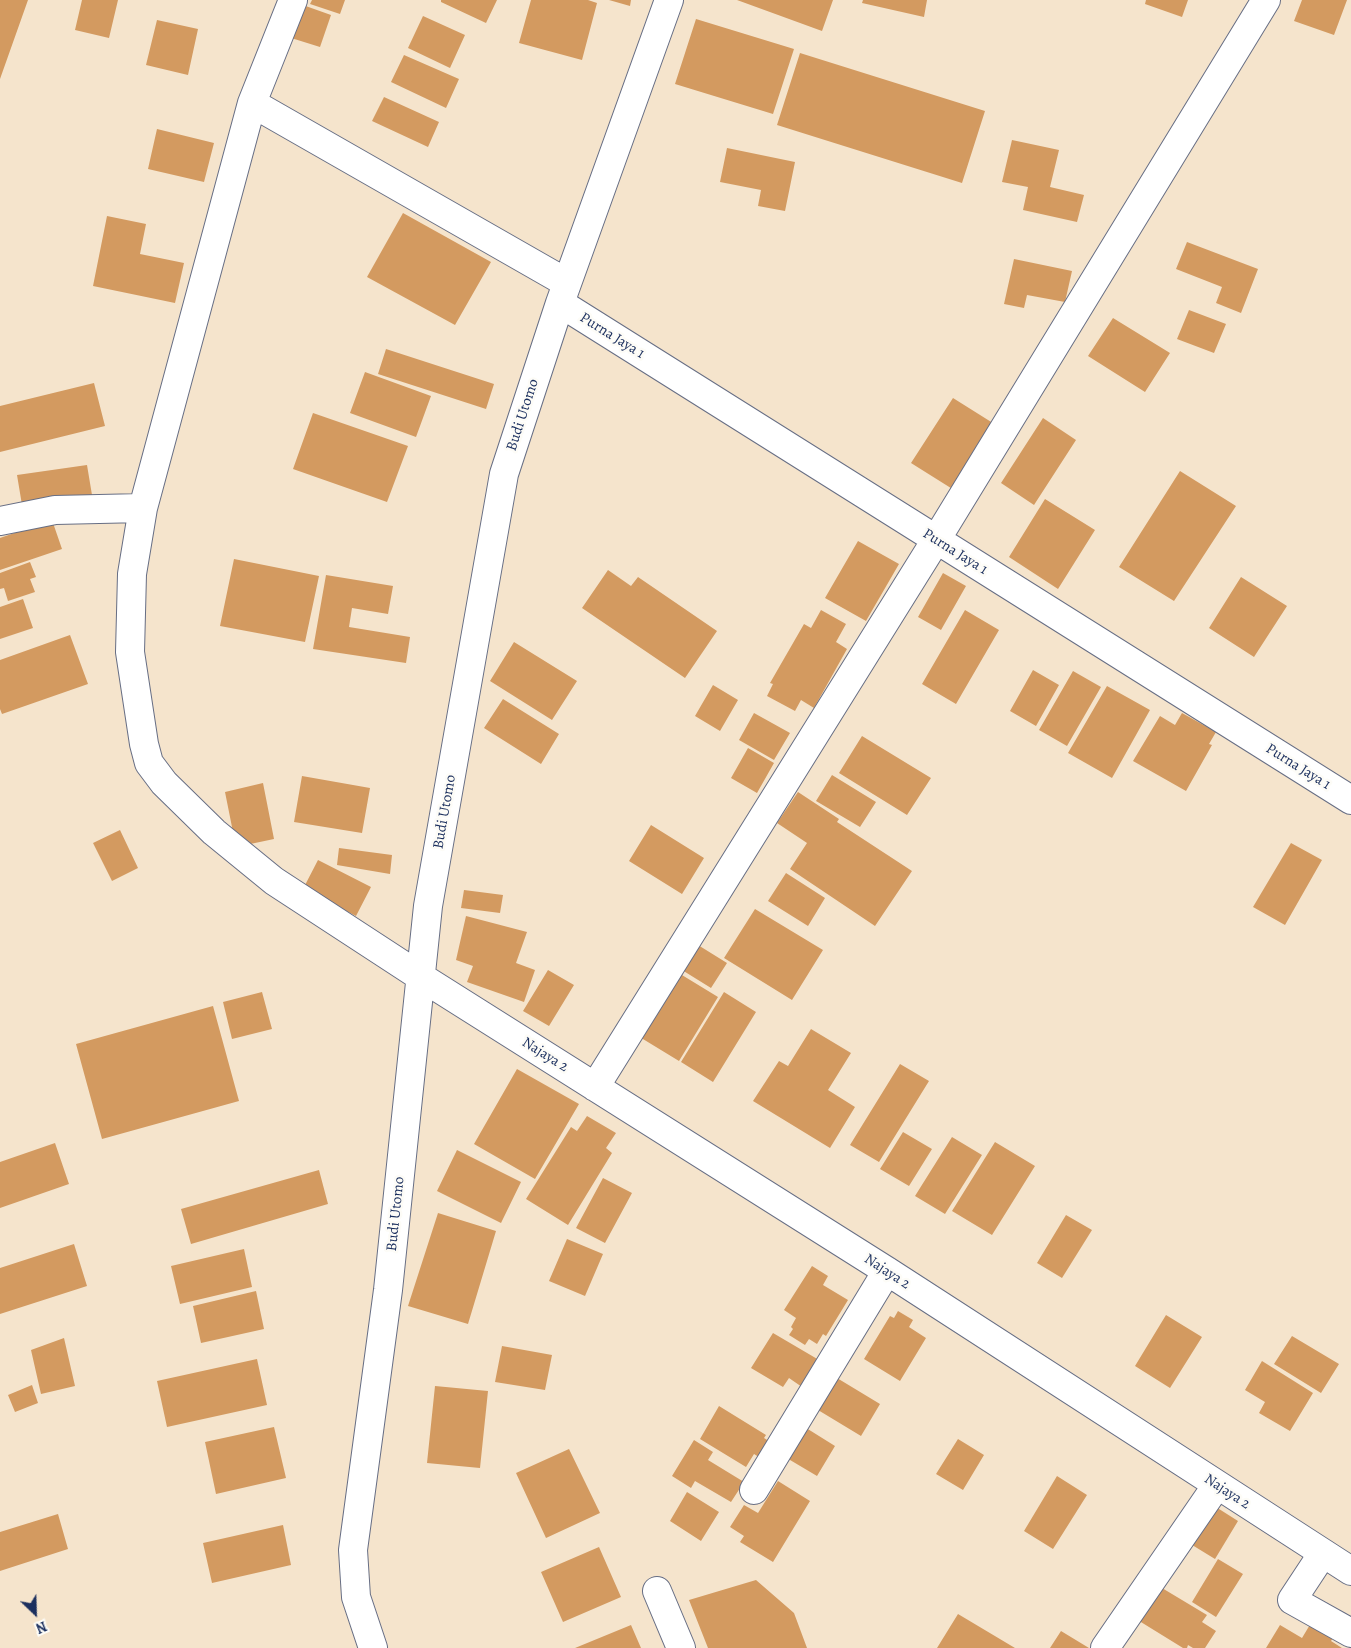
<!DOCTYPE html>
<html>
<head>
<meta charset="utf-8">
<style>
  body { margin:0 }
  #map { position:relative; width:1351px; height:1648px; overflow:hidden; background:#f5e4cc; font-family:Alegreya,serif }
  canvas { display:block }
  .north { position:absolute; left:10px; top:1588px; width:50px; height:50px; -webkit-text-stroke:4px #fdfcf7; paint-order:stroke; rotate:156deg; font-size:14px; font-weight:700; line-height:20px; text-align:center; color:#1b2f5e }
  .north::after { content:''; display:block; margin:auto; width:18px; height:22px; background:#1b2f5e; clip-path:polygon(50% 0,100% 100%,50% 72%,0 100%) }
</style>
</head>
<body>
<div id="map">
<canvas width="1351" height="1648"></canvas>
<div class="north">N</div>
</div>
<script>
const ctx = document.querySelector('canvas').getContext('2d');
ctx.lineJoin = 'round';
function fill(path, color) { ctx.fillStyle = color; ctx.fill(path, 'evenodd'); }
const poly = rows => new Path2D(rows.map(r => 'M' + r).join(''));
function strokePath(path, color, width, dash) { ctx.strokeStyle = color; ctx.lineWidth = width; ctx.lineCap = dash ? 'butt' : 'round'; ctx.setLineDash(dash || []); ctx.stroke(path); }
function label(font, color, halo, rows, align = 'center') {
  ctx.font = font + ' Alegreya,serif'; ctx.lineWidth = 5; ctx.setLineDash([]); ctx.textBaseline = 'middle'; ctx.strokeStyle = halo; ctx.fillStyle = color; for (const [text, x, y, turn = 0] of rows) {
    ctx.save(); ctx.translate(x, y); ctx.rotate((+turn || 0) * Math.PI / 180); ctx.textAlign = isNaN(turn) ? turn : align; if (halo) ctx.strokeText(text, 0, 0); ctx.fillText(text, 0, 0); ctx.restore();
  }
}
const building = poly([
  [0,0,28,0,0,79],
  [82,0,118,0,109,38,75,30],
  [312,0,345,0,340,14,310,4],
  [441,0,497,0,486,23,441,2],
  [531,0,588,0,597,3,582,60,519,43],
  [609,0,631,0,630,6],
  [737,0,833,0,822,31],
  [863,0,927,0,924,17,862,3],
  [1146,0,1188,0,1182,17,1145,4],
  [1302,0,1347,0,1334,35,1294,21],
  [300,4,331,15,320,47,288,37],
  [423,16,465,35,450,68,408,48],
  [696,19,794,49,773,114,675,84],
  [157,20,198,29,188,75,146,65],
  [800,53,985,111,962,183,777,125],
  [404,55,459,79,446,108,391,82],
  [384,97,439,122,428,147,372,121],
  [157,129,214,143,204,182,148,169],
  [1012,140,1059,150,1050,187,1084,195,1077,222,1023,210,1028,187,1002,182],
  [727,148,795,162,785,211,758,206,761,190,720,182],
  [403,213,491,262,455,325,367,277],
  [107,216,146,224,140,254,184,263,175,303,93,286],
  [1187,242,1258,269,1241,313,1216,303,1222,287,1176,269],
  [1014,259,1072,271,1065,302,1027,295,1024,308,1004,304],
  [1189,310,1226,324,1214,353,1177,339],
  [1113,318,1170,353,1145,392,1088,356],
  [386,349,494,384,486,409,378,374],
  [365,372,431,396,416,437,350,413],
  [94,383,105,426,0,452,0,406],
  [953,398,996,425,954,490,911,463],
  [313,413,408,446,387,502,293,469],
  [1043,418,1076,440,1034,505,1001,483],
  [87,465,92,495,22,505,17,475],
  [1180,471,1236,506,1174,601,1119,567],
  [1045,499,1095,530,1058,589,1009,557],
  [52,520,62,549,0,570,0,538],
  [858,541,899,564,866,621,825,598],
  [234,559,319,576,305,642,220,626],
  [30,562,36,577,30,579,35,592,8,601,4,588,0,589,0,573],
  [608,570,631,586,638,577,717,631,685,678,582,608],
  [943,573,966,586,941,630,918,617],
  [326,575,393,586,388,614,352,608,349,627,410,637,406,663,313,649],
  [1241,577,1287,606,1254,657,1209,628],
  [23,599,33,628,0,639,0,607],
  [821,610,846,624,836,642,847,649,814,708,801,700,795,711,767,696,773,684,770,683,804,624,811,628],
  [965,610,999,630,956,704,922,684],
  [70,635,88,684,2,714,0,709,0,660],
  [514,642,577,681,552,720,490,681],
  [1033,670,1059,685,1036,726,1010,711],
  [1073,671,1101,687,1067,746,1039,730],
  [713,685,738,700,720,731,695,716],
  [1107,686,1150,710,1112,778,1068,753],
  [503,699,559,734,541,764,484,728],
  [754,713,790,733,774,760,739,740],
  [1182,713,1216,732,1209,744,1212,745,1186,791,1133,761,1160,716,1175,725],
  [862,736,931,778,907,815,839,773],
  [748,748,774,763,757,793,731,778],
  [832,775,876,802,860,827,816,801],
  [302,776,370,788,362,833,294,822],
  [263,783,274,839,236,847,225,792],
  [798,792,839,819,837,822,912,871,875,926,790,869,807,843,777,823],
  [651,825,704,858,682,894,629,861],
  [120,830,138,868,112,881,93,843],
  [1291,843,1322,860,1285,925,1253,907],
  [339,848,392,855,390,874,337,865],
  [318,860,371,887,356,916,303,889],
  [786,873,825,898,808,926,768,901],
  [464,890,503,895,500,913,461,908],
  [755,909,823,950,792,1000,724,958],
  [466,916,527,932,516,963,535,970,524,1002,467,982,473,966,456,960],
  [698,945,727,963,711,988,682,970],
  [548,970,574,985,549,1026,523,1011],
  [677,972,718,997,679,1061,638,1036],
  [262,992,272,1029,232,1039,223,1002],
  [724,992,756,1012,713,1082,681,1062],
  [213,1006,239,1101,102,1139,76,1044],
  [811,1029,851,1053,828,1090,855,1107,830,1148,753,1101,779,1061,788,1066],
  [900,1064,929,1081,879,1162,850,1145],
  [517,1069,579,1104,535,1179,474,1144],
  [587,1116,616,1133,606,1148,612,1153,568,1225,526,1199,571,1127,577,1131],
  [903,1132,932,1149,909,1186,880,1169],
  [952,1137,982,1155,945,1214,915,1196],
  [995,1142,1035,1166,992,1235,952,1211],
  [55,1143,69,1184,0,1208,0,1162],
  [457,1150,521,1182,501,1223,437,1191],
  [319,1170,328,1204,191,1244,181,1209],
  [603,1178,632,1193,605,1243,576,1228],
  [438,1213,496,1231,468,1324,408,1306],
  [1066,1215,1092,1230,1062,1278,1037,1263],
  [567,1239,603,1254,585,1296,549,1281],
  [74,1244,87,1286,0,1314,0,1268],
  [244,1249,252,1287,180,1304,171,1266],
  [812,1266,828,1276,823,1285,848,1300,826,1336,823,1334,817,1344,809,1339,805,1345,789,1335,793,1329,791,1327,796,1318,784,1310],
  [256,1291,264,1329,201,1343,193,1306],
  [898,1311,913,1320,909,1327,926,1338,900,1381,864,1359,890,1316,894,1318],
  [1166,1315,1202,1337,1170,1388,1135,1366],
  [773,1333,819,1360,802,1387,789,1378,783,1387,751,1368],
  [1292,1336,1339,1364,1321,1393,1274,1364],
  [64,1338,75,1386,41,1394,31,1350],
  [502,1346,552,1355,545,1390,495,1382],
  [257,1359,267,1405,167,1427,157,1381],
  [1262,1361,1313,1393,1290,1431,1259,1413,1265,1402,1245,1390],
  [837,1378,880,1404,861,1436,818,1410],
  [32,1385,38,1403,15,1412,8,1395],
  [435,1386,488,1391,480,1468,427,1463],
  [719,1406,766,1435,764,1438,772,1443,762,1459,754,1454,746,1467,700,1439],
  [803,1426,835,1446,817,1476,785,1457],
  [274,1427,286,1478,216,1494,205,1442],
  [958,1439,984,1455,963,1490,936,1474],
  [694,1440,713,1452,708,1460,744,1482,731,1502,695,1481,691,1488,672,1476],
  [569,1449,600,1513,546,1538,516,1473],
  [1057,1476,1087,1495,1053,1549,1024,1531],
  [778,1481,810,1501,773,1562,740,1542,744,1536,730,1527,744,1505,758,1513],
  [687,1492,719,1512,701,1541,670,1521],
  [1208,1502,1238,1521,1215,1559,1184,1540],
  [58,1514,68,1549,0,1571,0,1532],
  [283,1525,291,1565,212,1583,203,1543],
  [599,1547,621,1597,563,1622,541,1572],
  [1218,1559,1243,1574,1216,1617,1192,1602],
  [756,1580,794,1613,807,1648,708,1648,689,1600],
  [1157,1585,1207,1615,1202,1622,1216,1631,1205,1648,1193,1648,1188,1645,1187,1648,1183,1648,1136,1619],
  [958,1614,1015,1648,937,1648],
  [1314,1618,1337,1632,1331,1641,1342,1648,1266,1648,1280,1625,1302,1638],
  [631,1625,641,1648,575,1648],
  [1061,1631,1089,1648,1050,1648]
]);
const minor = poly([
  [293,0,252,103,143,508,132,574,130,652,144,744,149,763,164,783,214,832,274,881,421,977,887,1271,1351,1571],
  [252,103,567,283],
  [560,303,1351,800],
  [0,521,55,510,143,508],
  [595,1087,936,540,1266,0],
  [754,1490,887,1271],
  [1323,1553,1292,1600,1351,1633],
  [657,1591,681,1648],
  [373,1648,356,1597,353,1550,388,1290,428,906,504,474,560,303,669,0],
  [1105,1648,1217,1485]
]);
const streetNames = [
  ["Purna Jaya 1",612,336,32],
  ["Budi Utomo",523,415,-72],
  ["Purna Jaya 1",955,552,32],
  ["Purna Jaya 1",1298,767,32],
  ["Budi Utomo",445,812,-80],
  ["Najaya 2",545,1055,32],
  ["Budi Utomo",396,1214,-84],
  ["Najaya 2",887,1272,33],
  ["Najaya 2",1227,1492,33]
];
fill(building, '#d39a60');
strokePath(minor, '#676e84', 30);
strokePath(minor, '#fff', 28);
label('15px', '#1b2f5e', '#fdfcf7', streetNames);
</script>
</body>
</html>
